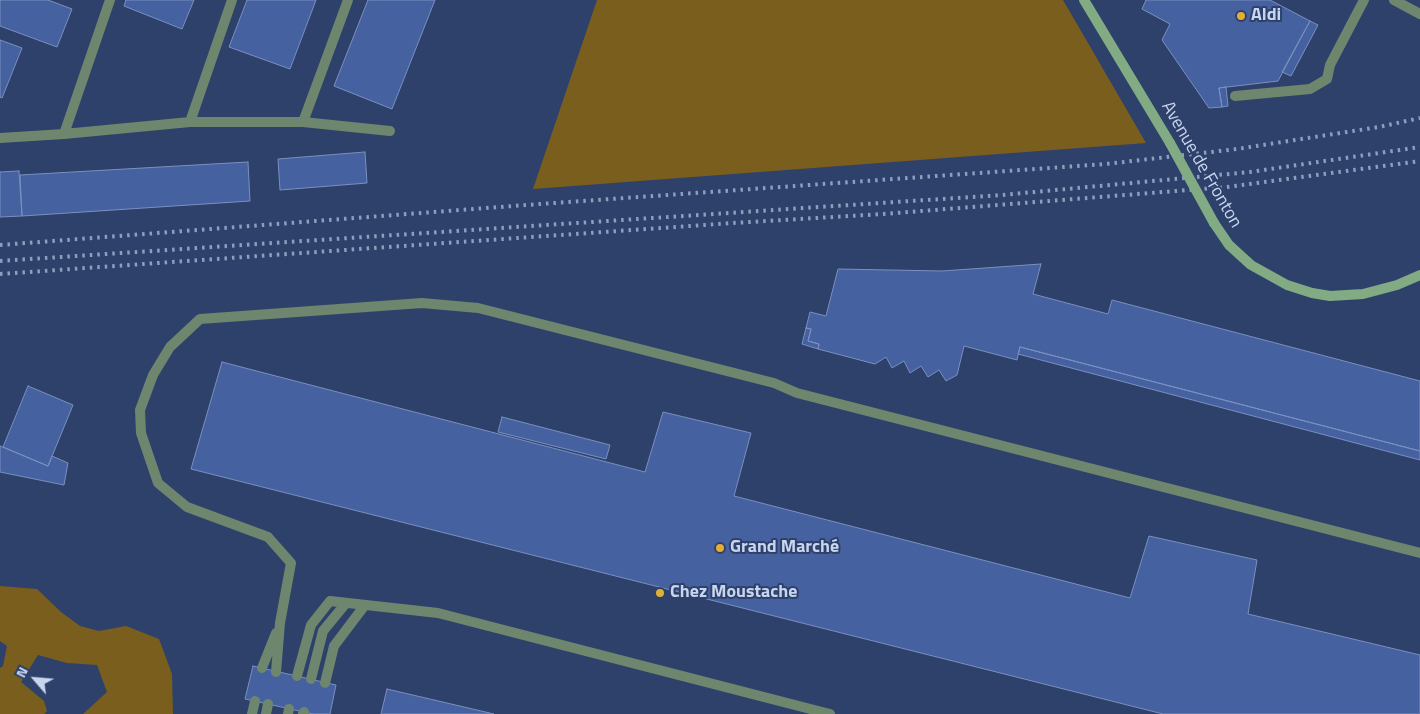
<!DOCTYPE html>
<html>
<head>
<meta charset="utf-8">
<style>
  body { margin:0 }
  #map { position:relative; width:1420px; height:714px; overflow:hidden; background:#2e416b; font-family:"Titillium Web",sans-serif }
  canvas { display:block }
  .north { position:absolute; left:10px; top:654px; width:50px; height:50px; -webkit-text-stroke:4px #2e416b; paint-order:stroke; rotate:297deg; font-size:14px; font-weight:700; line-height:20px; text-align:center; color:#c8d5ef }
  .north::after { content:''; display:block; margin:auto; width:18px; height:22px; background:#c8d5ef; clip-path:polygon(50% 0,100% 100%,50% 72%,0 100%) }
</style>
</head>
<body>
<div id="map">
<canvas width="1420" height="714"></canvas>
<div class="north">N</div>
</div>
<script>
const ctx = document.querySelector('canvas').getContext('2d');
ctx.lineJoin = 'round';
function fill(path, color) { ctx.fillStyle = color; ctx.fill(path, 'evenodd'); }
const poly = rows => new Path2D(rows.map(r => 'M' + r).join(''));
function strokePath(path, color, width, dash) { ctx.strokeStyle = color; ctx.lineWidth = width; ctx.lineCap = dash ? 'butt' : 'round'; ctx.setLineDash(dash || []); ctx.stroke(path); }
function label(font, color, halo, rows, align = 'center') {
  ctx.font = font + ' "Titillium Web",sans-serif'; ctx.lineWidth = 4; ctx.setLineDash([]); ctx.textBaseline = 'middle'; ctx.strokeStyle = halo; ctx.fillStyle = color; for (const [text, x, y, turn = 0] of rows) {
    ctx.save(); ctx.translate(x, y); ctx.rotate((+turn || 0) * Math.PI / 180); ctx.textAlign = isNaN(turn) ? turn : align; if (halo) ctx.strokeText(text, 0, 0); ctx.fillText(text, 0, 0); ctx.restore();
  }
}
const green = poly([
  [597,0,1063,0,1146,143,533,189],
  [0,586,37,589,61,612,80,626,99,631,126,626,159,639,172,674,173,714,83,714,107,692,97,665,67,663,38,655,21,682,44,701,47,711,44,714,0,714,0,668,3,666,7,646,0,641]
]);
const building = poly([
  [0,0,48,0,72,9,57,47,0,26,0,0],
  [126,0,194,0,182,29,124,6,126,0],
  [247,0,316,0,290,69,229,47,247,0],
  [368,0,435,0,392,109,334,86,368,0],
  [1146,0,1270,0,1310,21,1278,81,1219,88,1222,107,1209,108,1162,40,1170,24,1142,9,1146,0],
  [1310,21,1318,25,1291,76,1282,72,1310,21],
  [0,40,22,48,2,98,0,97,0,40],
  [1226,87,1228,106,1222,107,1219,88,1226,87],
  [365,152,367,183,280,190,278,159,365,152],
  [248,162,250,201,22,216,20,175,248,162],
  [19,171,22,216,0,217,0,172,19,171],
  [1041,264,1033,294,1108,314,1112,300,1420,381,1420,451,1020,347,1017,360,964,346,957,375,946,381,939,370,928,377,921,366,910,373,904,361,892,368,886,357,875,364,818,349,819,344,808,341,811,329,806,328,810,312,826,316,838,269,942,271,1041,264],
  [806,328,811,329,808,341,819,344,818,349,802,344,806,328],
  [1020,347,1420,451,1420,460,1018,354,1020,347],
  [222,362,645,472,663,412,751,433,734,496,1130,598,1149,536,1257,560,1248,614,1420,655,1420,714,1163,714,191,469,222,362],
  [28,386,73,405,48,466,3,447,28,386],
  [502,417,610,445,606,459,498,432,502,417],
  [0,446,48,466,52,456,68,463,64,485,0,472,0,446],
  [253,666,336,685,330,714,313,714,245,699,253,666],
  [387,689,494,714,381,714,387,689]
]);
const lane = poly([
  [1235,96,1310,89,1327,79,1330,65,1364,0],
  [190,122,232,0],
  [303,122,348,0],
  [64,134,110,0],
  [0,138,64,134,190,122,303,122,390,131],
  [262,668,276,633],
  [276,672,280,623,291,563,268,537,187,507,158,483,141,433,140,410,153,375,170,347,200,319,422,303,478,308,774,383,797,393,1420,553],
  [297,676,311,625,330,601,438,613,830,714],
  [311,679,323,631,346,603],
  [325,683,334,646,365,605],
  [252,714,255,701],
  [266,714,268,704],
  [288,714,289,709],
  [303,714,304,712]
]);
const street = poly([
  [1394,0,1420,14]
]);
const secondary = poly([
  [1084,0,1170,143],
  [1214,223,1229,245,1251,265,1287,285,1312,293,1330,296,1363,294,1397,285,1420,275]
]);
const rail = poly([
  [0,245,526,205,1106,164,1237,149,1379,127,1420,118],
  [0,261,1002,195,1250,172,1420,147],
  [0,274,733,223,883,214,1227,187,1420,161]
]);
const secondaryBridge = poly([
  [1170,143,1214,223]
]);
const markers = [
  [1241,16,5,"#e2af34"],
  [720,548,5,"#e2af34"],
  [660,593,5,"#e2af34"]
];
const poiNames = [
  ["Aldi",1251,16],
  ["Grand Marché",730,548],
  ["Chez Moustache",670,593]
];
const streetNames = [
  ["Avenue de Fronton",1201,165,60]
];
fill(green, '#7a5e1e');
fill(building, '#45619f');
strokePath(building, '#7a90c1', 1);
strokePath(lane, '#6d866d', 10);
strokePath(street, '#6d866d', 10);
strokePath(secondary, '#83ab83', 10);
strokePath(rail, '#8f9ebe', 4, [2.5, 5]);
strokePath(secondaryBridge, '#83ab83', 10);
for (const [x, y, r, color] of markers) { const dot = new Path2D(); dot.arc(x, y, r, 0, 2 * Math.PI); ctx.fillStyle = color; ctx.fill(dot); strokePath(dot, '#2e416b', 2); }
label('bold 18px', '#c8d5ef', '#2e416b', poiNames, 'left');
label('18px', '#c8d5ef', '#2e416b', streetNames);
</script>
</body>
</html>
